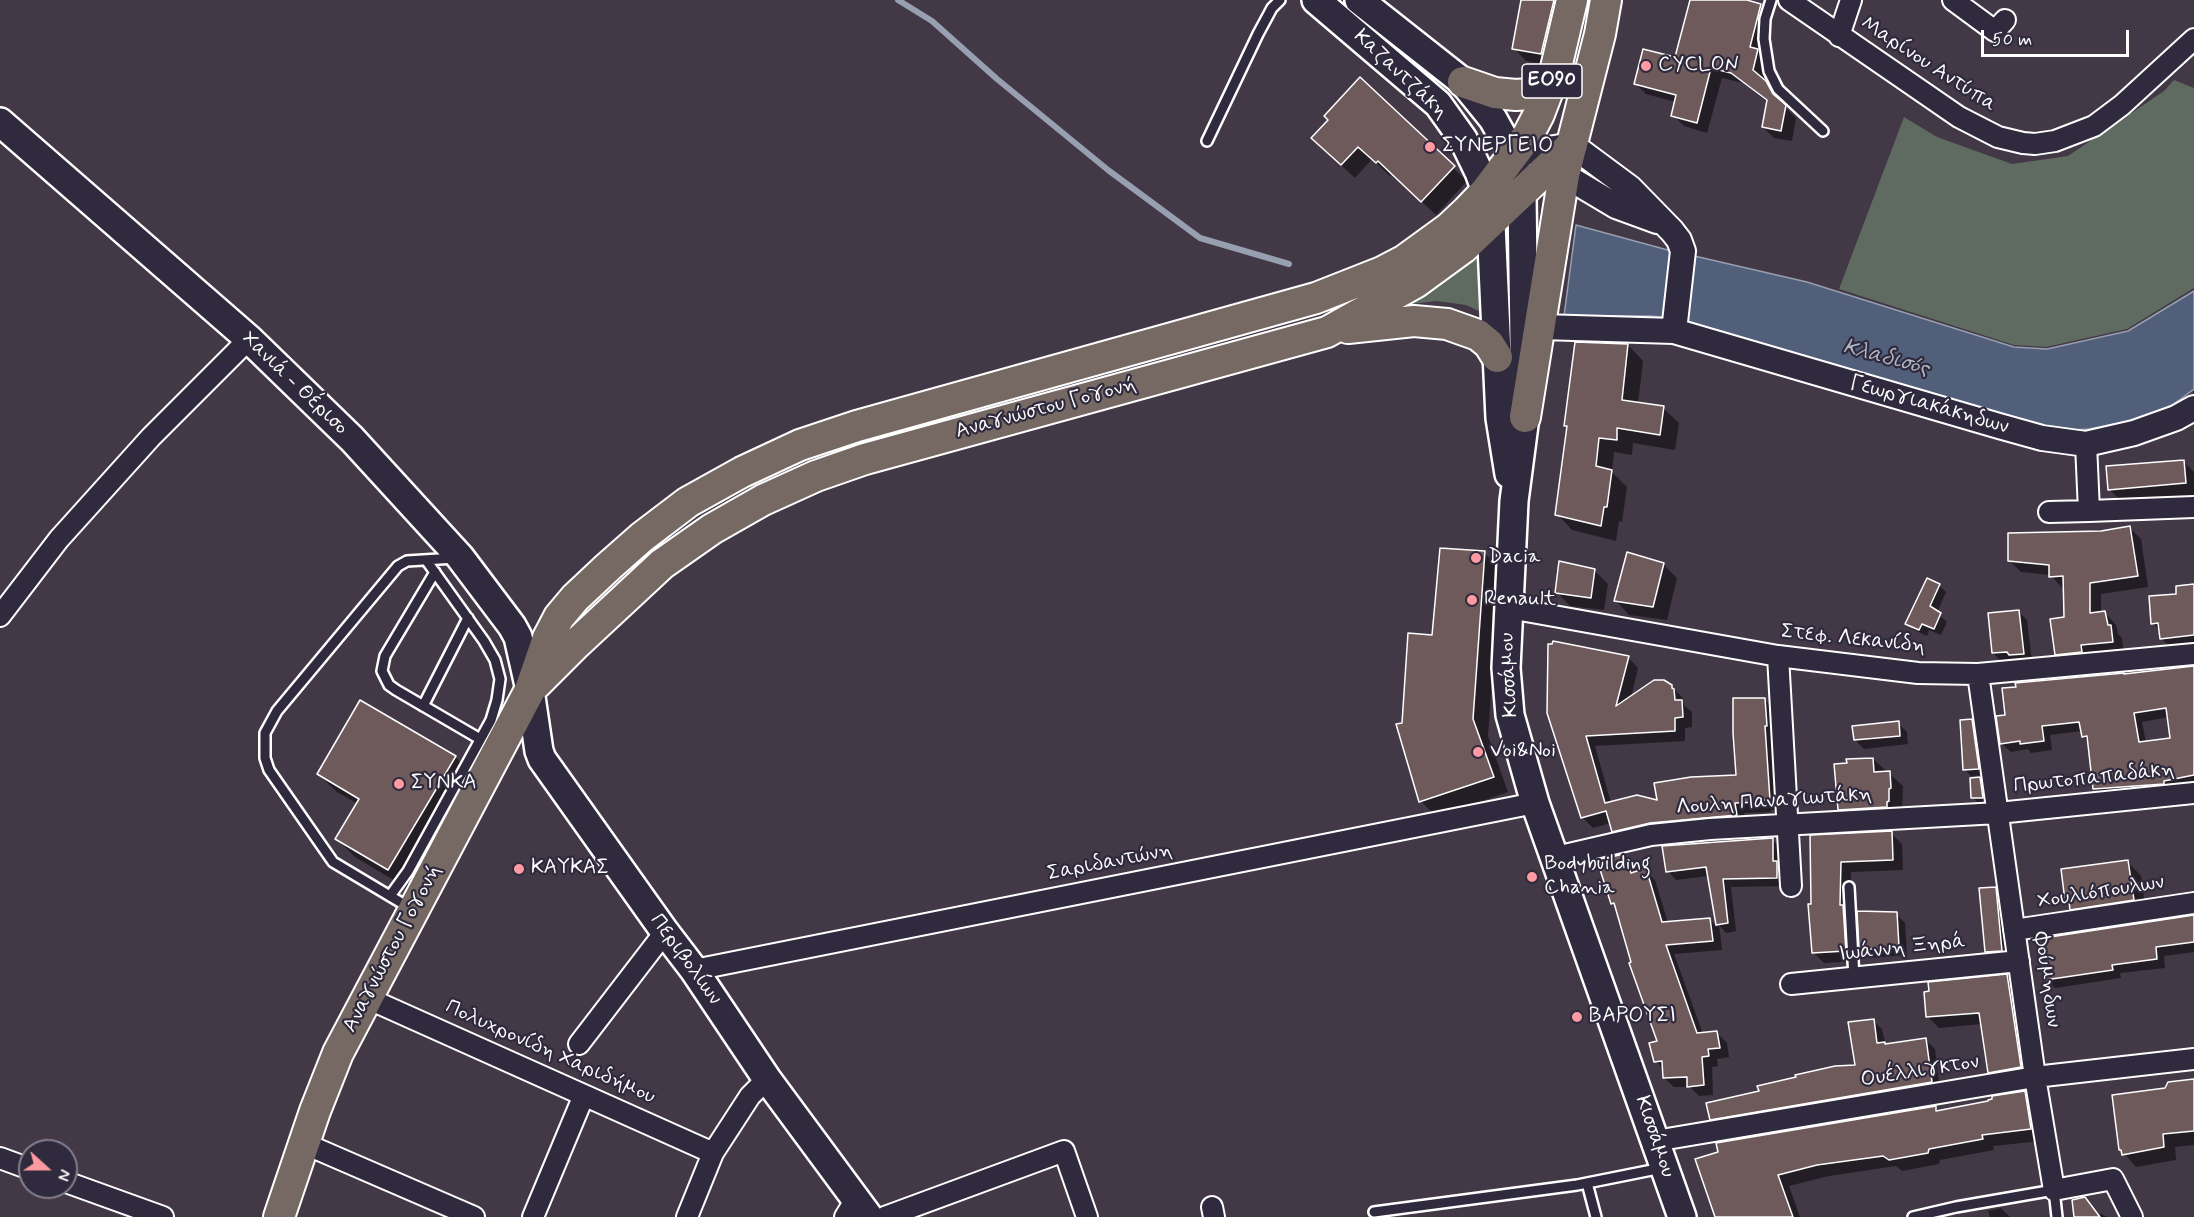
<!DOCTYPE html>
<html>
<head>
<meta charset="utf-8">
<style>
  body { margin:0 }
  #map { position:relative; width:2194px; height:1217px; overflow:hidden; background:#423846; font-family:Mynerve,sans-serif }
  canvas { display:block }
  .north { position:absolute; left:18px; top:1139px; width:60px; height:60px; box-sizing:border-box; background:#2f2a3d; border:2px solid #827f8b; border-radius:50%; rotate:111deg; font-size:16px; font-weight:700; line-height:24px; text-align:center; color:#fff }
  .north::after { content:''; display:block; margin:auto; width:21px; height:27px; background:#ff9aa2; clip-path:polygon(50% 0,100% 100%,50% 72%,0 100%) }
  .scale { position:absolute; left:1981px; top:30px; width:148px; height:27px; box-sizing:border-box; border:3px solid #fff; border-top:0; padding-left:8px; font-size:18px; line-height:21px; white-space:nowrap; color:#fff; -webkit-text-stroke:4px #2f2a3d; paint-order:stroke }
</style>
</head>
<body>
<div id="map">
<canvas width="2194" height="1217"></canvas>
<div class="north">N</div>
<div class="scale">50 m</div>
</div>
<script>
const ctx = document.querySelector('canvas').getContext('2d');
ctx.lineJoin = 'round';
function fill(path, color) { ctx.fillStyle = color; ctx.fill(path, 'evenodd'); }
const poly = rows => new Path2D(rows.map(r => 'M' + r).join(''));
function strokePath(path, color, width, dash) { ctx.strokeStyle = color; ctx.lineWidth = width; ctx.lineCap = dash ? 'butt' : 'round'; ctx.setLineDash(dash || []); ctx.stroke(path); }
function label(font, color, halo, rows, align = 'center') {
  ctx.font = font + ' Mynerve,sans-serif'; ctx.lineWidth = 4.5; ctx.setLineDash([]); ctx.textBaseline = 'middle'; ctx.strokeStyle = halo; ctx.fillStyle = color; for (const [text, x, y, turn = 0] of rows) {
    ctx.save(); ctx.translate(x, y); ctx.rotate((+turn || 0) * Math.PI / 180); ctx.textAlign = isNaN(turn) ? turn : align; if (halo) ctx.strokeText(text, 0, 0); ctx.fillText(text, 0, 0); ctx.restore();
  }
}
const green = poly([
  [2174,80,2194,88,2194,288,2127,329,2046,347,2014,345,1839,289,1904,117,1937,137,2012,164,2068,156,2164,91],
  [1481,256,1485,314,1466,305,1437,301,1404,305,1403,301]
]);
const water = poly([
  [1576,225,1664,249,1807,282,2014,347,2047,349,2128,331,2194,291,2194,389,2167,409,2136,420,2089,429,2053,431,1954,406,1683,320,1651,316,1564,316,1576,225]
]);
const shadow = poly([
  [1522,0,1574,0,1554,66,1526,61,1514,48],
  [1692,0,1742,0,1760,5,1771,16,1761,55,1768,61,1763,80,1777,93,1783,105,1796,118,1792,141,1774,138,1763,127,1768,102,1743,83,1722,78,1707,133,1684,126,1673,115,1676,102,1646,94,1635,83,1676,59],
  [1360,79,1467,181,1436,215,1392,174,1390,176,1372,159,1355,178,1327,152],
  [1628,345,1643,361,1638,404,1663,408,1679,423,1675,450,1633,443,1632,455,1614,452,1612,472,1627,487,1622,522,1619,521,1616,541,1572,530,1557,514,1568,428,1566,425],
  [2183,461,2194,472,2194,497,2123,503,2109,489],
  [2129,527,2141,539,2148,587,2101,594,2101,613,2105,613,2116,625,2118,634,2122,638,2124,654,2068,666,2056,654,2065,618,2065,588,2062,588,2051,575,2021,572,2009,560,2101,532],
  [1484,553,1500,568,1488,736,1508,792,1436,817,1421,801,1403,725,1434,636],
  [1664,565,1677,578,1667,620,1629,615,1616,601],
  [1594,570,1608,584,1604,610,1570,606,1557,592],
  [1939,585,1946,592,1937,613,1947,622,1941,635,1929,630,1927,636,1914,630,1907,623],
  [2194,585,2194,650,2175,652,2161,638,2160,631,2153,623,2178,595],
  [2018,611,2027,620,2032,662,2002,662,1993,653],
  [1628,657,1638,668,1631,698,1671,686,1682,697,1684,705,1692,712,1692,727,1685,728,1685,741,1595,746,1611,803,1659,802,1738,777,1764,699,1775,710,1780,810,1771,810,1771,812,1744,813,1747,825,1624,841,1613,831,1611,823,1593,828,1583,818,1549,713],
  [2194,667,2194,785,2104,797,2095,788,2089,742,2083,736,2082,731,2050,735,2052,750,2031,753,2028,749,2011,752,2001,743,2007,716,2123,674],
  [2169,717,2172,740,2146,743,2142,722],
  [1972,720,1978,727,1985,775,1971,776,1965,770],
  [1898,723,1907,732,1908,744,1864,749,1855,740],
  [455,757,473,775,407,888,355,857,337,839,358,804,337,792,318,774],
  [1873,759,1903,786,1902,814,1853,823,1840,809],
  [1980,779,1989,788,1992,807,1982,806,1973,798],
  [1891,833,1902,844,1903,870,1851,872,1850,914,1856,961,1824,963,1813,952,1812,837],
  [1772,839,1781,848,1785,886,1731,887,1736,931,1726,933,1719,925,1722,950,1674,954,1703,1034,1717,1033,1727,1043,1729,1057,1717,1059,1718,1066,1712,1067,1713,1095,1699,1096,1690,1087,1674,1087,1664,1078,1664,1070,1656,1061,1659,1043,1617,907,1613,903,1624,855,1633,865,1636,873,1645,870,1655,880,1668,923,1709,919,1718,928,1709,876,1676,880,1668,871],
  [2128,862,2141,876,2146,913,2085,922,2071,909,2067,901],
  [1996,889,2004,898,2010,959,1996,961,1987,952],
  [1896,914,1905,923,1907,955,1870,958,1861,949],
  [2194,917,2194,952,2164,956,2165,968,2120,973,2121,978,2055,988,2046,979],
  [2007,976,2018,987,2032,1078,2000,1083,1989,1072,1982,1024,1939,1028,1927,1016],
  [2007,986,2010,986,2024,1074,2021,1075],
  [1873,1021,1882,1029,1886,1046,1926,1040,1935,1049,1940,1090,1720,1128,1711,1119,1761,1092,1857,1066],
  [2194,1081,2194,1145,2175,1147,2176,1160,2136,1167,2121,1150,2166,1089],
  [2025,1092,2036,1104,2041,1141,1993,1146,1994,1150,1940,1160,1939,1164,1902,1171,1896,1166,1829,1176,1789,1186,1800,1217,1716,1217,1697,1160,1935,1107,1940,1112,1989,1103],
  [2085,1199,2098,1213,2108,1217,2076,1217],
  [2001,1208,2010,1217,1990,1217,1988,1211]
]);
const stream = poly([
  [898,0,932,21,997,79,1108,170,1200,238,1289,264]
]);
const building = poly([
  [1521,0,1554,0,1541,54,1512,49,1521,0],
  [1690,0,1747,0,1761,4,1750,47,1758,49,1753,70,1766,81,1773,94,1786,105,1781,131,1762,127,1767,100,1731,73,1711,68,1697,123,1671,116,1676,95,1634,84,1643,49,1675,57,1690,0],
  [1360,77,1455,166,1421,202,1378,161,1376,163,1358,147,1341,165,1311,138,1328,120,1324,116,1360,77],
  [1575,342,1628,344,1622,400,1664,406,1660,435,1617,428,1617,440,1599,438,1596,466,1612,470,1607,507,1604,507,1601,526,1555,515,1567,426,1564,426,1575,342],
  [2184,460,2186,483,2108,490,2106,466,2184,460],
  [2130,526,2138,576,2090,583,2090,613,2105,611,2108,625,2111,625,2113,642,2081,645,2082,652,2055,655,2050,619,2064,617,2063,576,2049,577,2049,565,2008,561,2008,533,2101,531,2130,526],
  [1440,548,1485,551,1473,719,1494,777,1419,802,1396,724,1402,723,1408,633,1432,635,1440,548],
  [1627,552,1664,563,1653,607,1614,601,1627,552],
  [1559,561,1595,569,1591,598,1555,593,1559,561],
  [1927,578,1940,584,1930,606,1941,613,1934,629,1922,624,1919,630,1905,624,1927,578],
  [2194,584,2194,635,2160,639,2158,623,2151,624,2149,596,2176,594,2176,586,2194,584],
  [2019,610,2024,654,2009,655,2007,652,1992,653,1988,613,2019,610],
  [1553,641,1629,656,1616,706,1654,680,1664,680,1672,685,1672,688,1674,689,1675,700,1682,700,1683,717,1675,718,1675,731,1586,736,1605,803,1637,795,1657,800,1654,783,1691,777,1736,775,1733,733,1733,698,1765,698,1767,726,1765,726,1770,800,1761,800,1761,802,1735,803,1737,815,1650,823,1612,832,1606,811,1581,818,1547,713,1548,644,1552,644,1553,641],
  [2194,666,2194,775,2164,781,2164,784,2093,789,2087,736,2082,737,2079,722,2042,726,2044,741,2020,744,2020,741,2000,744,1996,716,2005,715,2002,688,2016,687,2015,683,2124,673,2124,674,2194,666],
  [2166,708,2170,738,2139,742,2134,713,2166,708],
  [360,700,456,756,388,870,335,839,359,799,317,774,360,700],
  [1972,719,1979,769,1963,770,1960,720,1972,719],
  [1899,721,1900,736,1854,740,1852,726,1899,721],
  [1873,758,1874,772,1890,771,1891,788,1889,789,1889,801,1887,802,1887,807,1838,810,1834,764,1847,763,1846,759,1873,758],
  [1980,777,1983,798,1971,798,1970,778,1980,777],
  [1892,831,1893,860,1841,862,1840,905,1843,905,1846,951,1812,953,1808,904,1811,904,1810,835,1892,831],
  [1773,838,1773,861,1777,861,1777,878,1723,879,1728,923,1716,925,1706,867,1666,872,1662,846,1773,838],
  [1624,854,1631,873,1646,868,1662,922,1710,918,1713,941,1666,945,1697,1033,1717,1031,1720,1048,1708,1049,1709,1056,1702,1057,1704,1085,1687,1087,1687,1077,1663,1078,1662,1061,1654,1062,1649,1043,1657,1041,1629,963,1631,962,1614,903,1611,904,1597,860,1624,854],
  [2128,860,2134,900,2070,910,2069,901,2065,901,2061,869,2128,860],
  [1996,887,2002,951,1985,952,1979,888,1996,887],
  [1857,911,1897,912,1899,947,1859,950,1857,911],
  [2194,915,2194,942,2156,947,2157,959,2112,965,2113,970,2045,980,2037,939,2194,915],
  [2007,974,2021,1067,1988,1073,1979,1013,1926,1017,1924,992,1929,991,1928,982,2007,974],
  [1874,1019,1877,1043,1885,1042,1885,1044,1926,1038,1932,1082,1710,1120,1706,1103,1759,1091,1757,1086,1796,1077,1795,1075,1835,1066,1855,1065,1848,1022,1874,1019],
  [2194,1079,2194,1131,2163,1134,2164,1147,2122,1155,2121,1150,2119,1150,2112,1095,2165,1088,2168,1082,2194,1079],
  [2025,1091,2031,1129,1982,1135,1983,1139,1929,1149,1928,1153,1889,1160,1883,1156,1817,1165,1778,1175,1793,1217,1715,1217,1695,1159,1718,1152,1716,1143,1936,1106,1936,1111,1988,1101,1988,1100,1992,1099,1992,1096,2025,1091],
  [2085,1197,2100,1217,2074,1217,2072,1200,2085,1197]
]);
const service = poly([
  [1771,0,1765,19,1764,39,1769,71,1778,89,1823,131],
  [1207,141,1258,34,1272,8,1280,0],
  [435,572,385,656,382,671,389,685,396,690,480,739],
  [423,706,468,618],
  [1849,887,1854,978],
  [390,896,408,871,491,720,497,700,500,679,495,660,484,641,426,560],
  [410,908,333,862,269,770,265,758,265,733,277,711,398,566,407,561,455,558],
  [1587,1183,1596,1217],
  [1374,1212,1577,1185,1662,1168],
  [1913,1217,1956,1207,2054,1190,2057,1217]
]);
const minor = poly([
  [1789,0,1959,117,1998,137,2023,143,2035,144,2055,141,2094,126,2122,105,2194,39],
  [1953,0,1995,31,2005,20],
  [1839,36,1851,0],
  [2086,444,2089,511,2194,507],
  [2049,512,2089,511],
  [1509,608,1778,656,1918,673,1978,674,2194,654],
  [0,616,59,539,151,437,249,339],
  [1778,656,1791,886],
  [1978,674,2035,1077,2054,1190,2113,1179,2132,1217],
  [1556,857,1651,835,1710,829,1998,813,2194,793],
  [2014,930,2194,903],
  [694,970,1535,803],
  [1791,984,2019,961],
  [367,998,713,1153],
  [579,1044,665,932],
  [1655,1141,2035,1077,2194,1059],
  [303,1143,474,1217],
  [0,1158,30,1169],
  [66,1182,163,1217],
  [1212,1207,1214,1217],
  [533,1217,584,1095],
  [687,1217,713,1153,750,1096,767,1079],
  [845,1217,856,1199],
  [885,1217,1064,1151,1087,1217]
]);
const tertiary = poly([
  [1513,155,1572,145,1630,188,1672,231,1679,240,1683,251,1674,331],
  [1549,169,1564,175,1616,206,1657,221],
  [1541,327,1674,331,1999,426,2042,438,2086,444,2134,433,2176,418,2194,408]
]);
const secondary = poly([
  [1316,0,1438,104,1463,139,1479,172,1486,191,1491,224,1500,418,1509,474],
  [1359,0,1463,82,1493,119,1513,155,1522,195,1525,417,1514,501,1506,668,1510,715,1535,803,1682,1217],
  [0,122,249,339,352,439,460,557,512,626,518,637,530,690,539,751,542,759,665,932,694,970,767,1079,869,1217]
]);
const primary = poly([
  [1463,82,1495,93,1516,95,1529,94,1538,90,1547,83,1555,72],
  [1348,328,1414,321,1447,324,1478,335,1489,344,1497,357],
  [1525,417,1564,175,1600,34,1606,0],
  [536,684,576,644,662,564,712,529,763,500,816,476,865,459,1327,332,1415,283,1463,248,1572,145],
  [279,1217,315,1111,338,1053,530,690,548,638,559,617,575,598,608,567,642,537,688,502,742,472,800,445,857,426,1316,298,1382,272,1405,260,1449,228,1467,211,1486,191,1528,135,1539,114,1555,72,1572,0]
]);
const markers = [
  [1646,66,6,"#ff9aa2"],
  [1430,147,6,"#ff9aa2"],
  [1476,558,6,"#ff9aa2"],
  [1472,600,6,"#ff9aa2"],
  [1478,752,6,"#ff9aa2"],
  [399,784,6,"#ff9aa2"],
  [519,869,6,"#ff9aa2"],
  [1532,877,6,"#ff9aa2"],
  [1577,1017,6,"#ff9aa2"]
];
const shields = [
  [1552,81,60]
];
const shieldNames = [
  ["ΕΟ90",1552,81]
];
const streetNames = [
  ["Μαρίνου Αντύπα",1928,65,33],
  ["Καζαντζάκη",1400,75,43],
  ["Χανιά - Θέρισο",294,384,44],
  ["Γεωργιακάκηδων",1929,406,16],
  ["Αναγνώστου Γογονή",1046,409,-15],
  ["Στεφ. Λεκανίδη",1853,640,6],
  ["Κισσάμου",1510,675,-93],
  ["Πρωτοπαπαδάκη",2094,779,-6],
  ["Λουλη Παναγιωτάκη",1774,802,-4],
  ["Σαριδαντώνη",1110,863,-11],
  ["Χουλιόπουλων",2101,893,-9],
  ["Αναγνώστου Γογονή",393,949,-62],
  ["Ιωάννη Ξηρά",1902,949,-6],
  ["Περιβολίων",685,960,54],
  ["Φούμηδων",2046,980,82],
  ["Πολυχρονίδη Χαριδήμου",550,1053,24],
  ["Ουέλλιγκτον",1920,1072,-9],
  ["Κισσάμου",1654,1137,71]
];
const poiNames = [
  ["CYCLON",1658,66],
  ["ΣΥΝΕΡΓΕΙΟ",1442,147],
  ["Dacia",1488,558],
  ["Renault",1484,600],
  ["Voi&Noi",1490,752],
  ["ΣΥΝΚΑ",411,784],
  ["Bodybuilding",1544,865],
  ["Chania",1544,889],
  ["ΚΑΥΚΑΣ",531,869],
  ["ΒΑΡΟΥΣΙ",1589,1017]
];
const waterNames = [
  ["Κλαδισός",1886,359,15]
];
fill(green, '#5f6b60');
fill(water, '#525f7b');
strokePath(water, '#979fb0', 1.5);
fill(shadow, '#0007');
strokePath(stream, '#979fb0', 6);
fill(building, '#6e5a5b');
strokePath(building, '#fff', 1.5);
strokePath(service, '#fff', 14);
strokePath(minor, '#fff', 24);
strokePath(tertiary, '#fff', 28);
strokePath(secondary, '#fff', 32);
strokePath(primary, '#fff', 34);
strokePath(service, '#2f2a3d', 9);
strokePath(minor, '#2f2a3d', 20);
strokePath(tertiary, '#2f2a3d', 24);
strokePath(secondary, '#2f2a3d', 27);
strokePath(primary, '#766964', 30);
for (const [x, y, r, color] of markers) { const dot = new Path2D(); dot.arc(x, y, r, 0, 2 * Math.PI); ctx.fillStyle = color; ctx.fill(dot); strokePath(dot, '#2f2a3d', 2); }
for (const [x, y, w] of shields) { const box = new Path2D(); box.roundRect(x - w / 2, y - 17, w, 34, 4.5); ctx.fillStyle = '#2f2a3d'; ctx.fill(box); strokePath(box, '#fff', 1.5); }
label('bold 20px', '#fff', null, shieldNames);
label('21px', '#fff', '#2f2a3d', streetNames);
label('21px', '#fff', '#2f2a3d', poiNames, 'left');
label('italic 22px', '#b1b7c4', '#2f2a3d', waterNames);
</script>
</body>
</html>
